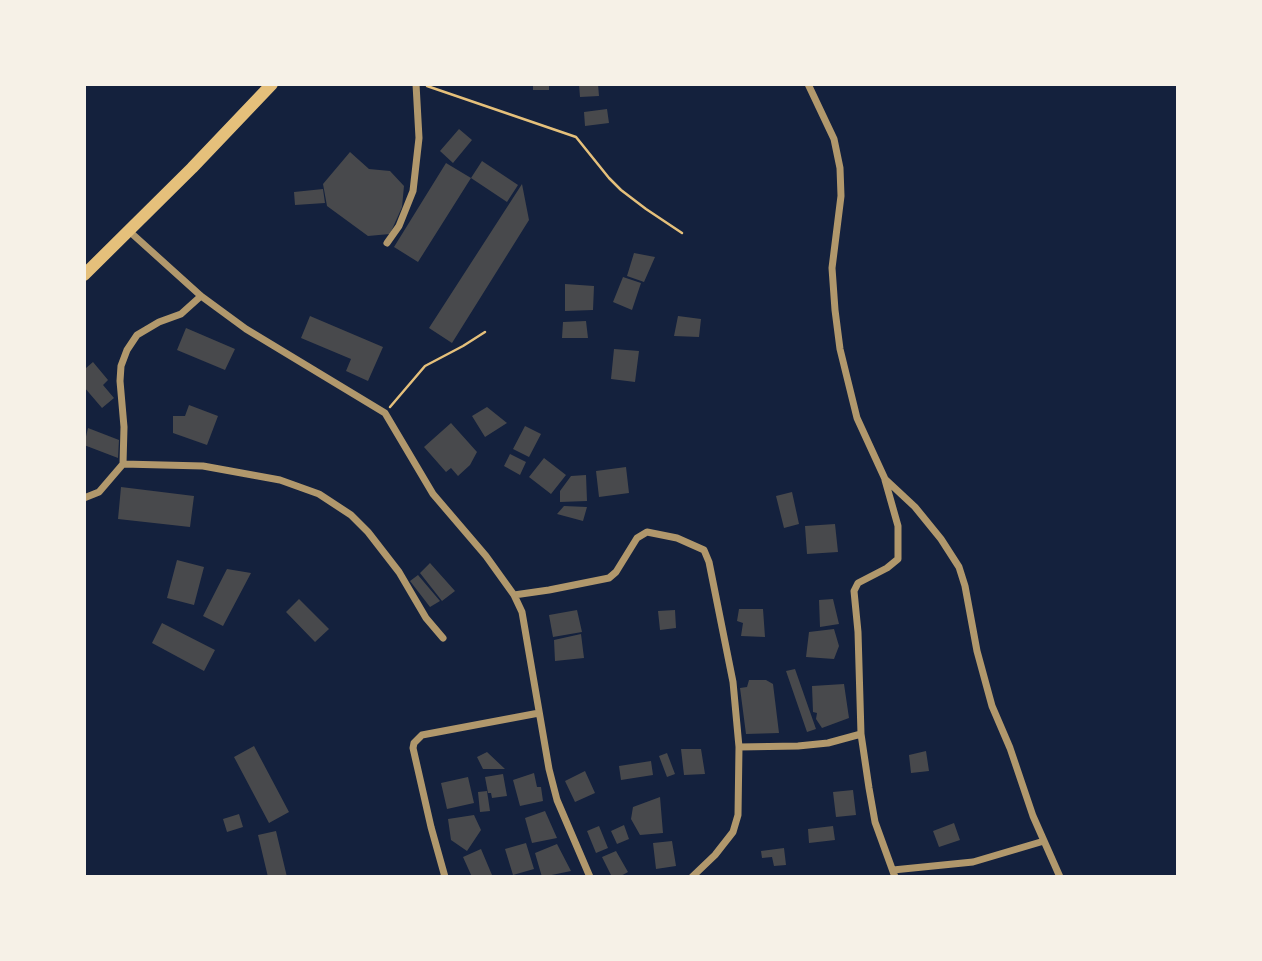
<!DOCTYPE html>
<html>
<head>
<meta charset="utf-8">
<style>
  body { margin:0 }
  #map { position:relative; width:1262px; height:961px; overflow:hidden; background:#14213d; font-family:"Playfair Display",serif }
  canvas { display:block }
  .frame { position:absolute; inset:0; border:86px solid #f6f1e7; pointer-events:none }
</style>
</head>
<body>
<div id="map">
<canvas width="1262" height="961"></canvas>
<div class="frame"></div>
</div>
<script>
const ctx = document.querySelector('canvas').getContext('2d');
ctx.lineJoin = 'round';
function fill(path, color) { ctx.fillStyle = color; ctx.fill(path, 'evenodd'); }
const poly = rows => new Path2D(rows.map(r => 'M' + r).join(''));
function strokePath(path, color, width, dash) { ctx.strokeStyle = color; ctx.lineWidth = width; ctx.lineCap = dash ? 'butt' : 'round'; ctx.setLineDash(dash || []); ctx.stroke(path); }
const building = poly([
  [533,84,549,84,549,90,533,90],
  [579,84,598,84,599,96,580,97],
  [607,109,609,123,585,126,584,112],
  [459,129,472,140,453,163,440,151],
  [350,152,369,169,390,171,404,186,402,207,390,234,368,236,327,206,323,184],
  [482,161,518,185,507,202,471,178],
  [446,163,471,178,418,262,394,247],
  [522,184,529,220,452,343,429,328],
  [323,189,325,203,295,205,294,192],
  [634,253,655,257,644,282,627,276],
  [623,277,641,283,632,310,613,302],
  [565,284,594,286,593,310,565,311],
  [310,316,383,347,368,381,346,371,351,359,301,338],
  [678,316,701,319,699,337,674,336],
  [586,321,588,338,562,338,563,322],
  [186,328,235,349,225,370,177,350],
  [614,349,639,351,635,382,611,379],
  [93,362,108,380,103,385,114,398,102,408,84,387,84,366,86,368],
  [189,405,218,416,207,445,173,433,173,416,185,416],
  [487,407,507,423,485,437,472,416],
  [451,423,477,452,470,465,458,476,451,468,446,472,424,447],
  [525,426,541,434,529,457,513,449],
  [88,428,119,440,118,458,84,445],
  [510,454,526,462,520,475,504,466],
  [544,458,566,475,551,494,529,477],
  [626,467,629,493,599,497,596,471],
  [586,475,587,501,560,502,560,491,571,476],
  [121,487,194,496,190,527,118,519],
  [792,492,799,524,784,528,776,496],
  [564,506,587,507,583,521,557,514],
  [835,524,838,552,807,554,805,526],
  [177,560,204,567,194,605,167,598],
  [430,563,455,591,442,601,420,573],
  [227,569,251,573,223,626,203,616],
  [418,575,440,601,430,607,410,581],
  [299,599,329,629,315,642,286,612],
  [833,599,839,624,820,627,819,600],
  [739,609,763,609,765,637,741,636,743,623,737,621],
  [577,610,582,632,553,637,549,615],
  [675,610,676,628,660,630,658,611],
  [162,623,215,650,204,671,152,643],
  [834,629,839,646,834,659,806,657,809,632],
  [581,634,584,658,555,661,554,640],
  [795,669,816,729,807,732,786,671],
  [749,680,766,680,773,684,779,733,746,734,740,688,747,687],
  [844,684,849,718,822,728,816,719,817,713,813,712,812,686],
  [254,746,289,812,269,823,234,757],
  [681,749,701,749,705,774,684,775],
  [926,751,929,771,911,773,909,755],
  [487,752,505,769,483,769,477,757],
  [667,753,675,774,667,777,659,756],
  [651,761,653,775,621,780,619,766],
  [585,771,595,793,575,802,565,781],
  [534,773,537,787,541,787,543,801,520,806,513,780],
  [503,774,507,796,492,798,491,793,488,793,485,777],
  [468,777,474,803,447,809,441,783],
  [853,790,856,815,836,817,833,792],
  [487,791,490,811,480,812,478,792],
  [660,797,663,833,640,835,631,819,633,807],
  [545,811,557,838,532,843,525,818],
  [239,814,243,827,227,832,223,819],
  [474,815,481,830,467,851,451,840,448,819],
  [954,823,960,840,939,847,933,831],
  [624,825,629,839,617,844,611,831],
  [599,826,608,848,596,853,587,831],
  [833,826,835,840,809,843,808,829],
  [276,831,287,877,268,877,258,835],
  [672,841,676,866,656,869,653,843],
  [526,843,534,869,513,875,505,849],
  [557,844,571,871,542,877,535,853],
  [784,848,786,865,774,866,772,857,762,858,761,851],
  [481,849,492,875,472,877,463,857],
  [616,851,628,872,619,877,612,877,602,857]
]);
const path = poly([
  [427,86,576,137,609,178,621,190,646,209,682,233],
  [390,407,425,366,463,346,485,332]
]);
const minor = poly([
  [808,84,834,139,840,168,841,196,832,268,835,310,840,349,857,418,885,479,915,507,941,539,959,567,965,586,977,651,992,706,1010,748,1033,816,1060,877],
  [129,231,201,296,246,329,385,413,433,494,486,556,514,595,522,612,549,769,557,800,590,877],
  [387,243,399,226,413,191,419,138,416,84],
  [123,464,203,466,280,480,319,494,351,515,368,532,399,572,426,618,443,638],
  [885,480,898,526,898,559,887,568,858,583,854,591,858,632,861,734,869,788,875,822,895,877],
  [84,498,99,492,123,464,124,427,120,381,121,366,127,350,137,335,159,322,181,314,201,296],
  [514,595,549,590,609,578,616,572,637,538,647,532,677,538,704,550,709,562,733,682,739,747,738,815,733,832,715,855,692,877],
  [739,747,798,746,828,743,861,734],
  [893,870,973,862,1044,841],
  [445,877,431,827,413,748,414,743,422,735,539,713]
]);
const trunk = poly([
  [84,275,192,168,272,84]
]);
fill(building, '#48494c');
strokePath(path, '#e5c07b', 2.5);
strokePath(minor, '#b1986c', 7);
strokePath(trunk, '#e5c07b', 12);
</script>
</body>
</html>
